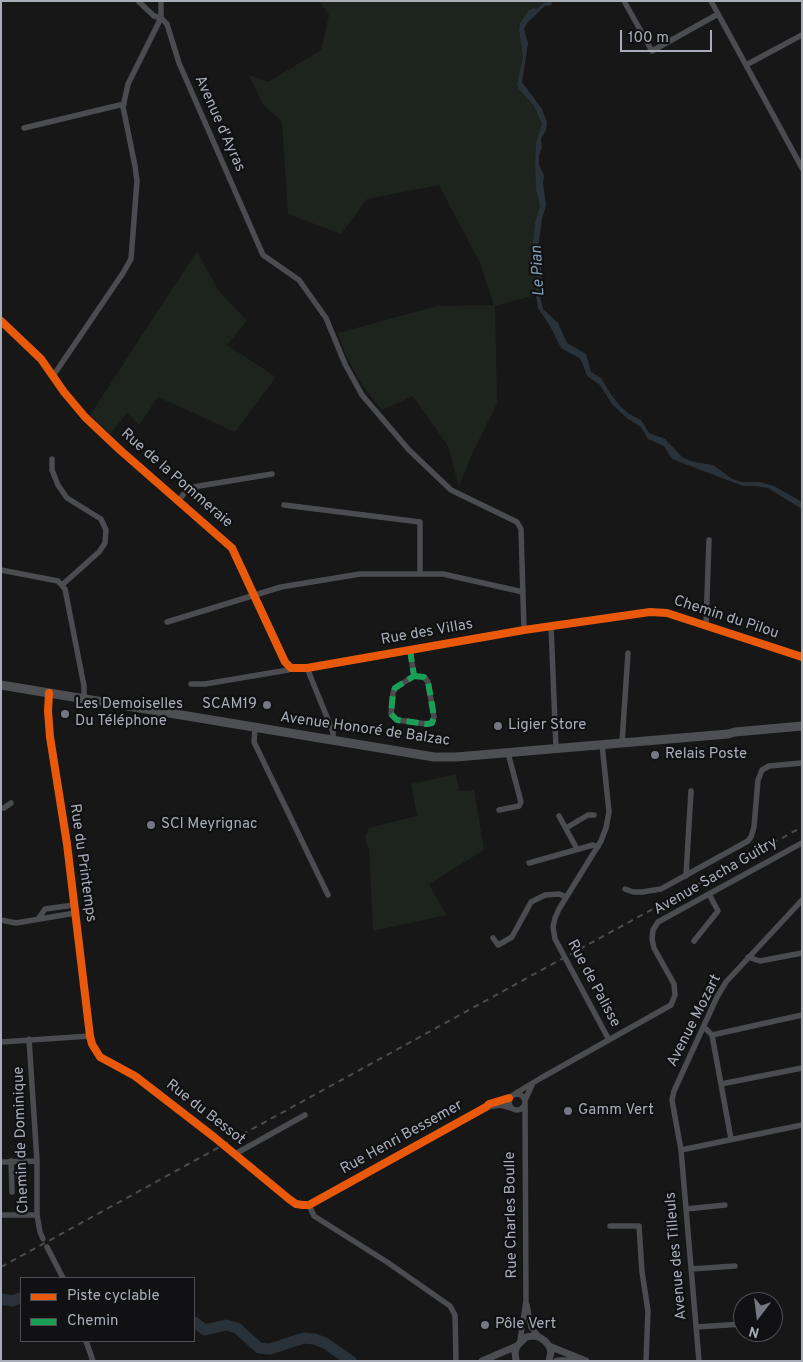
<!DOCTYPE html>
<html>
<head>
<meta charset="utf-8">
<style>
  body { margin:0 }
  #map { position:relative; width:803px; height:1362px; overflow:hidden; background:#171717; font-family:Overpass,sans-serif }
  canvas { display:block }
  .frame { position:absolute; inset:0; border:2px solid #a8adb8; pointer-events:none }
  .legend { position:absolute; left:20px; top:1277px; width:175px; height:65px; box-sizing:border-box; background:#111113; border:1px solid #4d4f55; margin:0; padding:6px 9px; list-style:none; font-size:15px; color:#a8adb8 }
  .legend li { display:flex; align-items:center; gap:10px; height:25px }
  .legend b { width:25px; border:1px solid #4d4f55 }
  .north { position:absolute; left:733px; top:1292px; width:50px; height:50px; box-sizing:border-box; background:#111113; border:1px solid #4d4f55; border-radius:50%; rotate:195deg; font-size:14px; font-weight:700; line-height:20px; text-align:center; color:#a8adb8 }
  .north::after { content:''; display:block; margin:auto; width:18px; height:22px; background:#757880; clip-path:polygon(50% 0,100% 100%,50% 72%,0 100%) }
  .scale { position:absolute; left:620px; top:30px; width:92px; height:22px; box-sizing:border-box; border:2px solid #a8adb8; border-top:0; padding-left:6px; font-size:15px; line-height:18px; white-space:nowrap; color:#a8adb8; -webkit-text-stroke:4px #111113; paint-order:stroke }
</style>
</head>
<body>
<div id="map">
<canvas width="803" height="1362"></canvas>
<div class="frame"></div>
<ul class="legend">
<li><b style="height:6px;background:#e8590c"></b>Piste cyclable</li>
<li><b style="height:6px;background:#1a9f57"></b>Chemin</li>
</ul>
<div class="north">N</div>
<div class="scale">100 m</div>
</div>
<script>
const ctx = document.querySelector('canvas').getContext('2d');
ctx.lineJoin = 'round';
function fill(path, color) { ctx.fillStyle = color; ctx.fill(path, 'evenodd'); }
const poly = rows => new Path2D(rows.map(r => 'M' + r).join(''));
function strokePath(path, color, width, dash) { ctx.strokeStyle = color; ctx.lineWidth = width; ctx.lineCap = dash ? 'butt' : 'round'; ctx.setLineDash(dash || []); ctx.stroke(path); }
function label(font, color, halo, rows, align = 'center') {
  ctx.font = font + ' Overpass,sans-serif'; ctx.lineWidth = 4.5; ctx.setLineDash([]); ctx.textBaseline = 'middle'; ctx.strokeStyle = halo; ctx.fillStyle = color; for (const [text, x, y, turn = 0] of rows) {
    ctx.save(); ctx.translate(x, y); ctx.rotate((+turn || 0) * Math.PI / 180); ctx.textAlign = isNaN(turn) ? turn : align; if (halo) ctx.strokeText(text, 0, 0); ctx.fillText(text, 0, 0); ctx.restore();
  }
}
const green = poly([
  [319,1,546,1,537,9,527,12,520,23,519,30,523,57,517,84,518,88,534,106,542,124,536,142,535,163,536,189,540,206,535,223,534,234,537,271,536,295,495,306,497,403,472,454,459,487,448,446,413,396,382,410,362,385,347,358,338,333,437,306,494,305,480,263,439,185,367,199,341,234,288,214,282,122,263,104,249,75,268,82,321,50,329,15],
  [197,251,218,290,247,321,227,345,276,377,235,432,158,397,139,425,127,413,110,434,90,415],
  [456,774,459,791,474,790,484,850,429,884,446,915,373,931,369,849,365,837,369,828,417,816,411,784]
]);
const water = poly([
  [546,1,553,1,551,5,545,6,528,22,524,29,528,43,522,82,542,109,547,122,546,130,541,139,542,147,539,156,539,165,544,175,543,183,546,205,542,219,538,248,542,275,540,296,543,309,558,323,567,343,586,354,591,372,601,378,610,393,620,406,629,414,641,420,649,433,665,439,683,458,694,462,713,465,732,479,742,482,760,482,774,486,802,502,802,509,768,488,756,486,743,486,672,459,664,446,648,439,641,427,628,419,612,404,600,385,587,376,582,362,579,358,561,348,550,326,538,308,536,295,537,258,533,243,535,223,540,206,536,189,535,163,536,142,542,124,534,106,518,88,517,84,523,57,519,30,520,23,528,11,533,8,537,9]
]);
const river = poly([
  [1,1299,12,1301,21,1298],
  [194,1322,205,1330,226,1325,237,1328,259,1348,270,1349,304,1338,314,1339,325,1343,351,1361]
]);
const minor = poly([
  [138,1,154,16,161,18,167,24,179,63,263,255,299,280,326,318,345,364,362,395,409,450,451,490,517,522,521,529,524,630],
  [624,1,652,51,718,14],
  [711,1,802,168],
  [746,65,802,35],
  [24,128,124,104],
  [1,321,41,359,64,392,85,417,120,450,232,548,285,662,291,668,307,668,524,630,650,612,667,613,802,657],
  [53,376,123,273,131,259,137,181,135,166,123,107,128,84,161,18,161,1],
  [52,459,52,470,58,485,67,498,101,519,106,530,105,543,99,552,62,585],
  [178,501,187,490,193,487,272,474],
  [284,505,420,522,420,574],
  [1,570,58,581,65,589,84,686,84,699],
  [167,622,281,587,360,574,443,574,523,592],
  [706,625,709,540],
  [551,626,556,748],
  [410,650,414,676],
  [307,668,333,732,333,740],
  [414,676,424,677,428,682,434,717,432,723,427,724,397,720,391,714,393,693,395,688,414,676],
  [191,684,205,684,288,670,291,668],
  [49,693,48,711,50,737,67,844,90,1036,92,1044,100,1057,135,1076,214,1137,289,1199,296,1204,303,1205,309,1205,318,1200,486,1107,489,1104,509,1098],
  [255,728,254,742,328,895],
  [622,743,628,653],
  [602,744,609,812,606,828,601,841,559,909,555,918,553,927,555,939,609,1040],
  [1,808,4,808,11,803],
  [499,810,519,806,521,802,508,753],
  [559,816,577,849],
  [566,828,588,815,594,815],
  [529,863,593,845,598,847],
  [686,876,691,791],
  [625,889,633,892,642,892,661,889,748,841,751,837,754,827,758,780,762,770,769,766,802,763],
  [38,919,45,909,74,905],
  [1,920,16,923,75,913],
  [493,938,498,945,512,937,531,902,545,895,559,894,566,897],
  [694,941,718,911,709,894],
  [748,957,760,961,802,953],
  [704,1027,712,1035,731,1139],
  [712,1035,802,1015],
  [29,1039,37,1161,37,1215,40,1232,43,1239],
  [1,1042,90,1036],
  [721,1084,802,1068],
  [516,1093,541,1078,671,1005,675,995,674,984,654,948,652,939,653,930,658,922,802,843],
  '509 1102a8 8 0 1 1 16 0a8 8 0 1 1-16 0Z',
  [525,1100,532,1085],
  [488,1107,501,1105,511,1108],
  [681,1150,802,1125],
  [235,1154,305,1115],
  [11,1161,12,1192],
  [1,1162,37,1161],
  [309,1205,314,1216,387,1262,450,1306,455,1315,456,1361],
  [686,1209,725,1205],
  [1,1215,37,1215],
  [610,1226,639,1226,642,1272,648,1311,646,1361],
  [47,1247,63,1278],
  [691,1269,735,1266],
  [527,1305,531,1327,539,1337],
  [696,1327,743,1324],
  [86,1341,93,1361],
  [520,1341,526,1301,525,1103],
  [699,1361,681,1150,672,1100,674,1091,717,997,726,982,802,900]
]);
const tertiary = poly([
  [549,1346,586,1361],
  [482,1361,517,1346],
  [516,1361,515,1352,517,1346,526,1337,533,1336,539,1337,545,1341,549,1346,551,1352,549,1361],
  [557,1361,577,1360]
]);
const primary = poly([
  [1,685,434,757,456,757,728,734,735,732,802,726]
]);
const rail = poly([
  [1,1267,802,827]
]);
const quiet = poly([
  [410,650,414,676],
  [414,676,424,677,428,682,434,717,432,723,427,724,397,720,391,714,393,693,395,688,414,676]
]);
const cycleway = poly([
  [1,321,41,359,64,392,85,417,120,450,232,548,285,662,291,668,307,668,524,630,650,612,667,613,802,657],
  [49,693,48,711,50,737,67,844,90,1036,92,1044,100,1057,135,1076,214,1137,289,1199,296,1204,303,1205,309,1205,318,1200,486,1107,489,1104,509,1098]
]);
const markers = [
  [267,705,5,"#757880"],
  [65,714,5,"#757880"],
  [498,726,5,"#757880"],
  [655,755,5,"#757880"],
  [151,825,5,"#757880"],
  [568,1111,5,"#757880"],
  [485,1325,5,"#757880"]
];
const streetNames = [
  ["Avenue d'Ayras",219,124,66],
  ["Rue de la Pommeraie",176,479,41],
  ["Chemin du Pilou",726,618,18],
  ["Rue des Villas",427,633,-10],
  ["Avenue Honoré de Balzac",365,730,8],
  ["Rue du Printemps",82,863,82],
  ["Avenue Sacha Guitry",716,877,-30],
  ["Rue de Palisse",593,984,62],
  ["Avenue Mozart",695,1021,-63],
  ["Rue du Bessot",205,1113,38],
  ["Rue Henri Bessemer",402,1138,-29],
  ["Chemin de Dominique",22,1140,-92],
  ["Rue Charles Boulle",512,1215,-91],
  ["Avenue des Tilleuls",677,1256,-95]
];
const poiNames = [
  ["Les Demoiselles",75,705],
  ["Du Téléphone",75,722],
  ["SCAM19",257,705,"right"],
  ["Ligier Store",508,726],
  ["Relais Poste",665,755],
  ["SCI Meyrignac",161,825],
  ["Gamm Vert",578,1111],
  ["Pôle Vert",495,1325]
];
const waterNames = [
  ["Le Pian",539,271,-93]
];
fill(green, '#1d241e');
fill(water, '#2a3239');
strokePath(river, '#2a3239', 11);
strokePath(minor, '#4b4c50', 5.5);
strokePath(tertiary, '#4b4c50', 7);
strokePath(primary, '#4d4f52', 9);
strokePath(rail, '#4b4c4f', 2, [6, 5]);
strokePath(quiet, '#1a9f57', 6, [12, 6]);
strokePath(cycleway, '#e8590c', 8);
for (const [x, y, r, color] of markers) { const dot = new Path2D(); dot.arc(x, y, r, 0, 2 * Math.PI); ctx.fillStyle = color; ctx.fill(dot); strokePath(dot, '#111113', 2); }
label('15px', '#a8adb8', '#111113', streetNames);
label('15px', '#a8adb8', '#111113', poiNames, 'left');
label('italic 16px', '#7f9bb3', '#111113', waterNames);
</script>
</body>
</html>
